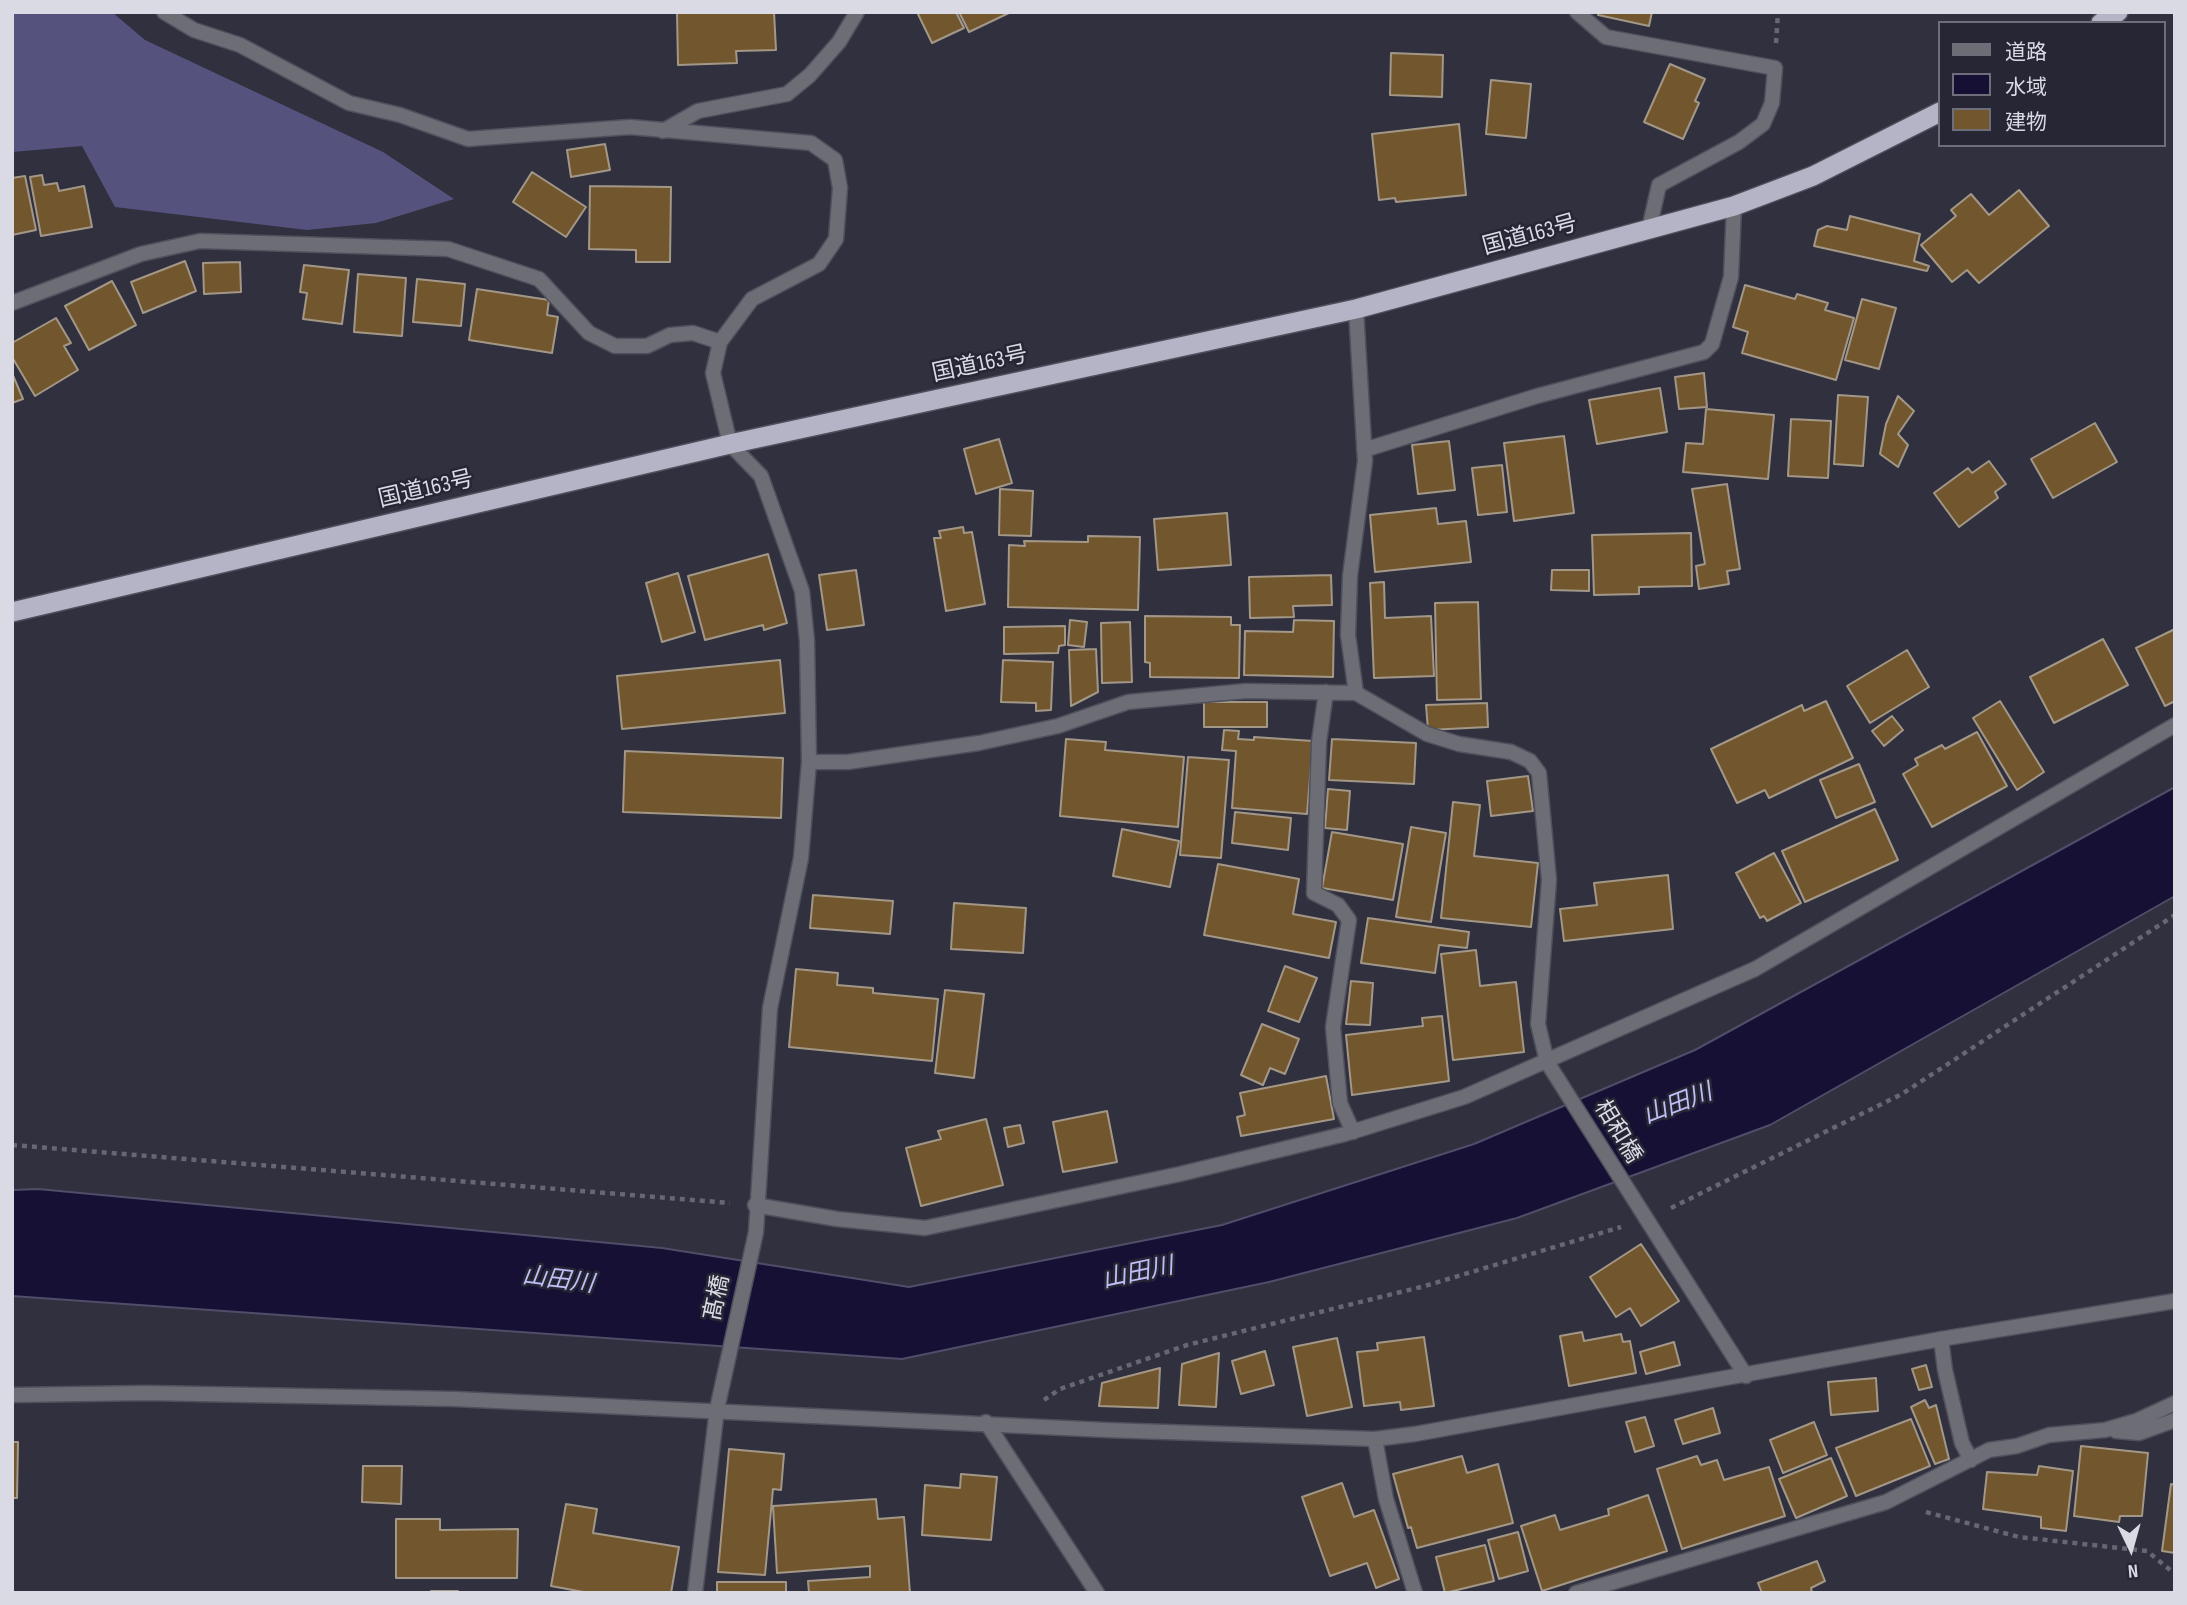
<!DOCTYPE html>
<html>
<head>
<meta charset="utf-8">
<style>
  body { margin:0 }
  #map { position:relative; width:2187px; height:1605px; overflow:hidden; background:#30303f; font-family:"Sofia Sans Condensed","Noto Sans JP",sans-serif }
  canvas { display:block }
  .frame { position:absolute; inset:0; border:14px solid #dadae4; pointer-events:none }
  .legend { position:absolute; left:1938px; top:21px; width:228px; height:126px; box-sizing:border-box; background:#262635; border:2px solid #6e6e7b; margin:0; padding:9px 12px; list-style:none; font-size:21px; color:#dadae4 }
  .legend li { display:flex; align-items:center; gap:14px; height:35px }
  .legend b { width:35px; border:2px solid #6e6e7b }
  .north { position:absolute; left:2096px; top:1514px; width:70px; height:70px; -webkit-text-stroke:5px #262635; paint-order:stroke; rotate:175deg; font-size:19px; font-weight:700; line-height:28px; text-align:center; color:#dadae4 }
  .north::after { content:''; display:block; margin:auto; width:24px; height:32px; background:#dadae4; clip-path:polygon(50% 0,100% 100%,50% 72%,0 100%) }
</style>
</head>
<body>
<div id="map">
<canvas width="2187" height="1605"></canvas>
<div class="frame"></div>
<ul class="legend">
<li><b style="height:9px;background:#6d6d75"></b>道路</li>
<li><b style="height:19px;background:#151034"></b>水域</li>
<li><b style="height:19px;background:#72572e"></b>建物</li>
</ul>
<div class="north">N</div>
</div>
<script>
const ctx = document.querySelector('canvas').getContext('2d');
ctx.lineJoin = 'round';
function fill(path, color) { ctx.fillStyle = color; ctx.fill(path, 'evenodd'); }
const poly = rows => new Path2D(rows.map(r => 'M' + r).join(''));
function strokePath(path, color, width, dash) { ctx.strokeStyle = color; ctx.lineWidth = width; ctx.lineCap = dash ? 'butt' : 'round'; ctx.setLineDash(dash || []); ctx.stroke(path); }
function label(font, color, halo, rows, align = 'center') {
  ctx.font = font + ' "Sofia Sans Condensed","Noto Sans JP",sans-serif'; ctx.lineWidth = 5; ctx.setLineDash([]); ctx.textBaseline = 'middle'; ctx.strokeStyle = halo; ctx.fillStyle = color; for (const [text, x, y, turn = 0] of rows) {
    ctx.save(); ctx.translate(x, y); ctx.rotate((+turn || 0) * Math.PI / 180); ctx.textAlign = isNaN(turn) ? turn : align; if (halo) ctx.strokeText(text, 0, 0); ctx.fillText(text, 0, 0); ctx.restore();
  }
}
const forest = poly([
  [12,12,112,12,145,40,383,152,454,199,376,223,307,230,115,207,82,146,12,152]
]);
const water = poly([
  [2175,787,2175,896,1770,1125,1517,1218,1269,1282,902,1359,12,1296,12,1190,38,1189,662,1248,909,1287,1222,1225,1474,1144,1695,1050,2175,787]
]);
const building = poly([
  [677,12,774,12,776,50,736,51,737,63,678,65,677,12],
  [917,12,956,12,964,28,932,43,917,12],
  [959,12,1011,12,969,32,959,12],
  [1599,12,1652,12,1649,26,1598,15,1599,12],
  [1391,53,1443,55,1442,97,1390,95,1391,53],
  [1670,64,1705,79,1695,101,1699,103,1683,139,1644,122,1670,64],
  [1491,80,1531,84,1526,138,1486,134,1491,80],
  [1459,124,1466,195,1396,202,1395,198,1379,200,1372,134,1459,124],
  [605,144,610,170,571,177,567,150,605,144],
  [532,172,586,207,566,237,513,202,532,172],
  [42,175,44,185,57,183,59,191,84,186,92,227,41,236,30,177,42,175],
  [25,176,36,230,12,235,12,178,25,176],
  [590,186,671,187,670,262,636,262,636,250,589,249,590,186],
  [2019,190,2049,226,1979,283,1967,270,1952,282,1921,245,1956,216,1951,210,1971,194,1989,215,2019,190],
  [1850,216,1920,234,1914,261,1929,266,1927,271,1814,246,1818,230,1827,226,1847,230,1850,216],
  [185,261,196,291,143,313,131,282,185,261],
  [240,262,241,292,204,294,203,263,240,262],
  [304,265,349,270,342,324,303,319,307,293,300,292,304,265],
  [358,274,406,278,402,336,354,332,358,274],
  [417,279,465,284,461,326,413,322,417,279],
  [112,281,136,325,89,350,65,306,112,281],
  [1745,285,1795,299,1797,294,1828,303,1825,310,1854,318,1836,380,1742,353,1748,332,1733,327,1745,285],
  [477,289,549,300,547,315,558,317,552,353,469,340,477,289],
  [1862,299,1896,308,1879,369,1845,360,1862,299],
  [56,318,71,343,64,346,78,370,35,396,12,357,12,343,56,318],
  [12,373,23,399,12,403,12,373],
  [1704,373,1707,407,1679,409,1675,377,1704,373],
  [1660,388,1667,432,1597,444,1589,400,1660,388],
  [1838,395,1868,397,1863,466,1834,464,1838,395],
  [1898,396,1914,411,1898,434,1908,445,1898,467,1880,454,1886,424,1898,396],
  [1706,409,1774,415,1768,479,1683,472,1686,443,1703,444,1706,409],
  [1791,419,1831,421,1828,478,1788,476,1791,419],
  [2095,423,2117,462,2053,498,2031,459,2095,423],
  [1564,436,1574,513,1514,521,1504,443,1564,436],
  [999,439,1012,483,976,494,964,449,999,439],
  [1449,441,1455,490,1418,494,1412,445,1449,441],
  [1989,461,2006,484,1995,492,1998,498,1959,527,1934,493,1968,468,1972,473,1989,461],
  [1502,465,1507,512,1478,515,1472,468,1502,465],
  [1727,484,1740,569,1727,571,1729,584,1699,589,1696,566,1705,564,1692,489,1727,484],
  [1000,489,1033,491,1031,536,999,535,1000,489],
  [1436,508,1438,524,1466,521,1471,562,1375,572,1370,515,1436,508],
  [1227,513,1231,565,1158,570,1154,519,1227,513],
  [963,527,964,533,972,532,985,604,946,611,934,538,941,538,939,531,963,527],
  [1691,533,1692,586,1639,587,1639,594,1594,595,1592,535,1691,533],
  [1088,536,1140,537,1138,610,1008,607,1009,545,1025,546,1024,541,1088,542,1088,536],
  [768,554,787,623,764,630,763,625,705,640,688,576,768,554],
  [856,570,864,625,827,630,819,575,856,570],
  [1552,570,1589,570,1589,591,1551,590,1552,570],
  [678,573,695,632,662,642,646,583,678,573],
  [1331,575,1332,605,1293,606,1294,617,1250,618,1249,577,1331,575],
  [1384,582,1385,618,1431,616,1434,676,1374,678,1370,583,1384,582],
  [1478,602,1481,699,1437,700,1435,603,1478,602],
  [1145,616,1231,617,1231,625,1240,625,1239,678,1150,677,1150,663,1145,662,1145,616],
  [1070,620,1087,622,1084,647,1068,645,1070,620],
  [1294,620,1334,621,1333,677,1244,675,1245,631,1293,632,1294,620],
  [1130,622,1132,682,1102,683,1101,623,1130,622],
  [1065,626,1065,645,1059,646,1058,653,1004,654,1004,627,1065,626],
  [2175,629,2175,701,2165,706,2136,648,2175,629],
  [2103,639,2128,685,2054,723,2030,677,2103,639],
  [1096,649,1098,692,1071,706,1069,650,1096,649],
  [1907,650,1929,687,1870,723,1847,686,1907,650],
  [780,660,785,713,622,729,617,676,780,660],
  [1003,660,1053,662,1051,710,1036,711,1036,703,1001,702,1003,660],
  [1826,701,1853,758,1769,798,1765,790,1737,803,1711,749,1802,705,1804,711,1826,701],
  [2000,701,2044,772,2017,790,1973,718,2000,701],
  [1204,702,1267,702,1267,727,1204,727,1204,702],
  [1487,703,1488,727,1428,730,1426,705,1487,703],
  [1892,716,1903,730,1884,746,1872,731,1892,716],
  [1224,730,1239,731,1238,739,1254,740,1254,737,1313,741,1307,814,1232,808,1236,751,1222,750,1224,730],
  [1977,732,2007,786,1932,827,1903,774,1918,765,1915,759,1942,745,1945,749,1977,732],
  [1066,739,1106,742,1105,750,1184,757,1178,827,1060,816,1066,739],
  [1332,739,1416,743,1414,784,1329,780,1332,739],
  [625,751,783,758,781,818,623,812,625,751],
  [1188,757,1229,760,1221,858,1180,855,1188,757],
  [1859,764,1875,802,1836,818,1820,780,1859,764],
  [1528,776,1533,811,1491,816,1487,781,1528,776],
  [1328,789,1350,791,1347,830,1325,828,1328,789],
  [1453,802,1480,805,1474,856,1538,863,1531,927,1441,918,1453,802],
  [1875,809,1898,860,1805,902,1782,851,1875,809],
  [1235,812,1291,818,1288,850,1232,843,1235,812],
  [1411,827,1446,833,1431,922,1396,917,1411,827],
  [1122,829,1179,841,1170,887,1113,876,1122,829],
  [1332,832,1403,844,1393,900,1322,888,1332,832],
  [1774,853,1801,903,1767,921,1764,916,1760,918,1736,873,1774,853],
  [1218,864,1299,879,1293,914,1336,922,1329,958,1204,935,1218,864],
  [1668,875,1673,929,1564,941,1560,909,1597,905,1594,883,1668,875],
  [813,895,893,901,890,934,810,928,813,895],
  [954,903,1026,908,1023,953,951,949,954,903],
  [1368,918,1469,932,1467,948,1439,945,1435,973,1361,963,1368,918],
  [1476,950,1480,986,1516,982,1524,1052,1453,1060,1441,954,1476,950],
  [1285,966,1317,978,1299,1022,1268,1011,1285,966],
  [796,969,838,973,837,985,873,988,873,993,938,999,932,1061,789,1047,796,969],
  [1351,981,1373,983,1370,1025,1346,1024,1351,981],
  [945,990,984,994,974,1078,935,1073,945,990],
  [1442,1016,1449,1081,1352,1095,1346,1035,1423,1026,1422,1018,1442,1016],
  [1262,1024,1299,1039,1285,1074,1270,1068,1263,1085,1241,1075,1262,1024],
  [1326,1076,1334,1119,1241,1136,1237,1117,1245,1115,1240,1093,1326,1076],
  [1107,1111,1117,1162,1063,1172,1053,1122,1107,1111],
  [986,1119,1003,1185,921,1206,906,1148,941,1139,938,1131,986,1119],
  [1020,1125,1024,1143,1008,1147,1004,1128,1020,1125],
  [1641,1244,1679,1301,1641,1326,1630,1308,1616,1317,1590,1277,1641,1244],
  [1582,1332,1584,1341,1621,1334,1623,1342,1630,1341,1636,1373,1569,1386,1560,1336,1582,1332],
  [1424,1337,1434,1406,1401,1410,1400,1402,1364,1406,1357,1352,1378,1350,1377,1343,1424,1337],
  [1337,1338,1352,1407,1307,1416,1293,1347,1337,1338],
  [1674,1342,1680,1365,1646,1374,1640,1352,1674,1342],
  [1265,1351,1274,1385,1241,1394,1232,1361,1265,1351],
  [1219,1353,1216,1407,1179,1405,1182,1364,1219,1353],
  [1926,1365,1932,1387,1919,1390,1912,1369,1926,1365],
  [1160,1368,1158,1408,1099,1406,1102,1383,1160,1368],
  [1876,1378,1878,1411,1831,1415,1828,1382,1876,1378],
  [1925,1400,1929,1408,1936,1405,1949,1459,1935,1464,1911,1407,1925,1400],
  [1713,1408,1720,1433,1683,1444,1675,1420,1713,1408],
  [1645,1417,1654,1446,1635,1452,1626,1422,1645,1417],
  [1911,1419,1930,1466,1856,1496,1836,1448,1911,1419],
  [1814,1422,1827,1455,1783,1473,1770,1440,1814,1422],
  [12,1442,18,1442,17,1498,12,1498,12,1442],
  [2081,1446,2148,1453,2142,1516,2120,1516,2119,1522,2074,1516,2081,1446],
  [729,1449,784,1454,781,1490,773,1489,765,1575,718,1572,729,1449],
  [1462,1456,1467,1473,1498,1464,1513,1523,1417,1548,1411,1527,1408,1528,1393,1474,1462,1456],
  [1697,1456,1701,1465,1717,1460,1724,1480,1769,1467,1785,1516,1682,1549,1657,1469,1697,1456],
  [1831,1458,1847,1496,1796,1518,1779,1479,1831,1458],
  [363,1466,402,1466,401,1504,362,1502,363,1466],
  [2039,1466,2073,1471,2066,1531,2041,1528,2041,1517,1983,1509,1987,1472,2037,1475,2039,1466],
  [961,1474,997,1477,991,1540,922,1535,925,1485,960,1488,961,1474],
  [1342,1483,1354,1517,1374,1510,1399,1579,1376,1588,1367,1563,1330,1576,1302,1497,1342,1483],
  [2171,1484,2175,1485,2175,1553,2162,1551,2171,1484],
  [1648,1495,1667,1551,1542,1591,1521,1526,1555,1515,1560,1530,1609,1515,1608,1509,1648,1495],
  [876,1499,878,1519,904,1517,910,1593,809,1593,808,1581,870,1577,870,1566,777,1573,773,1506,876,1499],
  [566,1504,597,1509,593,1533,679,1547,671,1593,589,1593,551,1586,566,1504],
  [396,1519,440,1519,440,1530,518,1529,517,1578,396,1578,396,1519],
  [1518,1532,1528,1571,1499,1579,1488,1540,1518,1532],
  [1485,1545,1494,1581,1445,1593,1436,1557,1485,1545],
  [1817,1561,1825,1581,1811,1588,1812,1593,1762,1593,1758,1583,1817,1561],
  [717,1582,786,1582,786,1593,717,1593,717,1582],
  [431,1591,458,1591,458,1593,431,1593,431,1591]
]);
const path = poly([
  [1776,43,1778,12],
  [12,1145,730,1203],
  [1671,1208,1902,1094,2175,915],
  [1044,1400,1060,1389,1187,1345,1425,1286,1621,1227],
  [1926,1512,2019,1537,2147,1551,2175,1574]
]);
const minor = poly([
  [164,12,194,30,240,45,349,103,400,115,468,139,630,127,811,143,835,160,840,188,836,239,819,264,752,299,720,342,713,373,730,444,761,476,802,591,807,641,809,762,801,858,770,1008,756,1232,717,1409,695,1593],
  [1577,12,1606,37,1775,68,1772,103,1763,124,1739,142,1659,185,1649,229],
  [663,131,698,111,787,94,810,75,839,42,857,12],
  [12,303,141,254,200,241,448,249,539,279,589,333,615,346,647,346,670,335,693,333,720,342],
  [1356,309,1365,461,1350,576,1348,635,1356,693,1427,734,1459,744,1511,752,1530,761,1539,773,1549,880,1538,1024,1547,1062,1746,1376],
  [1364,450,1537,396,1704,352,1712,344,1731,277,1734,206],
  [1326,692,1319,742,1314,893,1338,905,1349,920,1333,1027,1340,1103,1353,1132],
  [809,762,848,762,979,743,1058,726,1128,702,1246,691,1356,693],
  [755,1205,837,1219,925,1228,1180,1174,1345,1134,1464,1097,1755,969,2175,725],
  [1941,1339,1945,1370,1962,1443,1971,1460],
  [986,1422,1097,1593],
  [2116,1431,2139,1433,2175,1420],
  [1375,1439,1386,1499,1415,1593],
  [1576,1593,1886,1502,1989,1450,2017,1446,2049,1435,2105,1430,2136,1421,2175,1403]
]);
const tertiary = poly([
  [12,1395,148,1393,455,1399,1106,1430,1375,1439,1415,1434,1941,1339,2175,1301]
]);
const trunk = poly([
  [2101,23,2118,12],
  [12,612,730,444,1356,309,1734,206,1813,176,1940,112]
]);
const streetNames = [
  ["国道163号",1530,236,-15],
  ["国道163号",980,365,-12],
  ["国道163号",426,490,-13],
  ["相和橋",1617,1132,59],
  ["髙橋",718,1298,-78]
];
const waterNames = [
  ["山田川",1678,1105,-21],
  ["山田川",1138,1274,-12],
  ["山田川",558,1281,7]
];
fill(forest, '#55537d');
fill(water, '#151034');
strokePath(water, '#504d69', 2);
fill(building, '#72572e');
strokePath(building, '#a39787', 2);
strokePath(minor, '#4f4f5d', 17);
strokePath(tertiary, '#4f4f5d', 17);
strokePath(trunk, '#4f4f5d', 22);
strokePath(path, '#676774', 4.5, [5, 5]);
strokePath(minor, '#6d6d75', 14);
strokePath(tertiary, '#6d6d75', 14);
strokePath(trunk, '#b4b4c6', 19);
label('23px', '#dadae4', '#262635', streetNames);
label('italic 24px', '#bfbef6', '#262635', waterNames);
</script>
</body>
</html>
